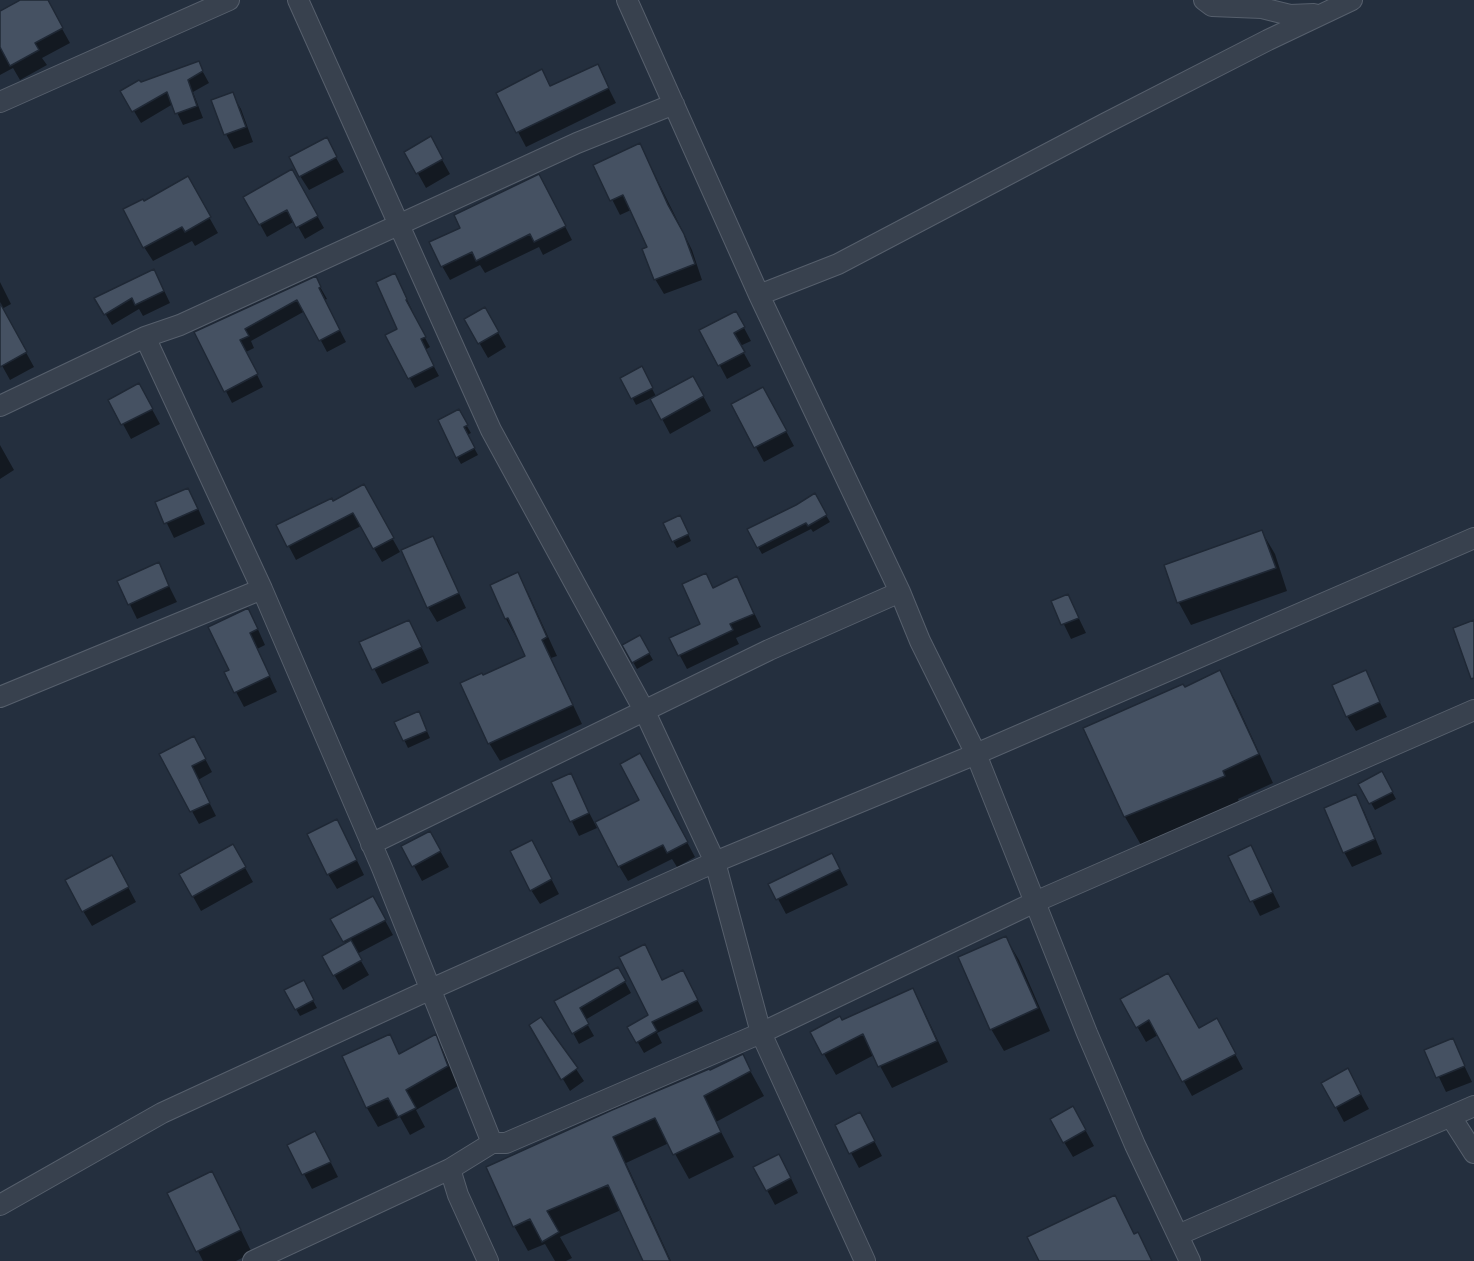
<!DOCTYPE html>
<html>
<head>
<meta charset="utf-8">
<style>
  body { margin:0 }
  canvas { display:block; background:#242f3e }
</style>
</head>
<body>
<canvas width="1474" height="1261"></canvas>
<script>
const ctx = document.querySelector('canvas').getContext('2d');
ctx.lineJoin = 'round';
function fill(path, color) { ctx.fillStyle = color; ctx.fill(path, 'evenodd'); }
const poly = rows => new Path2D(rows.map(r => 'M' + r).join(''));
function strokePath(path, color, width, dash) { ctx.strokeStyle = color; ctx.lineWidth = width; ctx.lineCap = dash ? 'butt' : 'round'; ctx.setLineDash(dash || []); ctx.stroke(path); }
const shadow = poly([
  [19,0,46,0,70,43,42,58,47,65,20,80,13,68,0,75,0,13,20,2],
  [198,63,209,83,193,92,203,118,183,125,173,104,141,123,122,91],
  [597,65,616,103,526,147,498,94,542,71,551,87],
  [232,94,241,109,253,142,234,149,226,134],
  [430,138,450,174,426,188,406,152],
  [640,145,692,250,702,280,664,294,655,279,649,248,631,210,620,215,595,166],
  [334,154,344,172,309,190,300,176],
  [292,171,324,228,305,239,295,221,267,237,245,197],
  [187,178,218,233,195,246,192,241,153,261,144,247,143,203],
  [546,189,572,240,543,255,539,247,485,273,480,265,450,280,442,266],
  [315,278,327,299,324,300,346,342,327,352,305,311,251,341,254,348,246,352,263,387,232,403,196,333],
  [0,282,11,304,0,310],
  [160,282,170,303,143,316,139,309,112,325,96,298],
  [400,285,412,310,410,310,430,347,425,350,439,376,415,388,387,336,399,329],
  [485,309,506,347,488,358,466,320],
  [11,325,34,367,10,380,0,362,0,331],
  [743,326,751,341,740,346,751,366,727,379,701,330],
  [641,368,657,398,701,392,711,411,670,434,651,398,636,405,622,378],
  [110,400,147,400,160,424,131,439],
  [771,403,794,446,764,462,733,405],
  [458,411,471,433,467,435,478,455,461,464,457,457],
  [0,445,14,470,0,479],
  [363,486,400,552,382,562,361,526,296,560,278,526,333,503],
  [814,495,830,522,813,532,811,529,762,554,758,547,796,506],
  [157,503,196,504,205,524,174,538],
  [684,524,691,541,677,548,673,541],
  [1262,532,1275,554,1287,591,1191,625,1179,603,1166,566],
  [433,538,466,608,437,622,428,607],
  [158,564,177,602,137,619,119,582],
  [517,574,528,593,557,656,551,658,582,724,500,761,489,743,482,677,527,657,506,619],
  [737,578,761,627,736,638,739,644,687,669,671,639,702,625,714,589],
  [1068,596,1086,633,1071,639,1053,602],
  [409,621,429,663,382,684,361,643],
  [256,625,265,645,257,649,277,692,244,707,226,673,231,671,210,627],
  [640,637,653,660,637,669,624,646],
  [1219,672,1235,700,1273,783,1238,799,1240,804,1141,845,1125,817,1085,728,1184,688],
  [1365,672,1387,717,1356,731,1347,716],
  [422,720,430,738,408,748,396,723],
  [201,751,212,772,198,780,216,816,199,824,161,755],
  [648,769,695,857,677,867,672,859,628,881,619,866,641,801],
  [1382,773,1396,799,1375,810,1360,784],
  [570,775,597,828,579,836,553,783],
  [1355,796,1364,811,1382,854,1352,867,1344,852],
  [345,836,364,875,337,889,328,874],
  [233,846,253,882,201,911,181,875],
  [438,847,449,867,422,881,414,866],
  [832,854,848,885,786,914,770,884],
  [1230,856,1258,862,1280,907,1260,916],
  [540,857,559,894,540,904,531,890],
  [120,872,136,902,92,926,83,911],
  [381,913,393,935,357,954,369,975,343,990,324,957,346,945,332,920],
  [1006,938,1019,960,1050,1031,1004,1051,991,1029],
  [618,969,631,993,585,1020,594,1036,579,1044,556,1001],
  [663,981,688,982,703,1011,657,1033,662,1043,644,1053,629,1027,650,1016],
  [303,982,317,1008,300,1016,286,991],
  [912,990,924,1011,948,1062,892,1088,874,1055,836,1075,812,1033,842,1022],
  [1122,1000,1199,1030,1225,1035,1243,1069,1192,1096,1158,1035,1146,1042],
  [531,1025,576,1069,584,1081,570,1091],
  [389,1036,400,1055,435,1036,446,1055,458,1086,416,1110,425,1127,410,1135,400,1117,378,1127,367,1108,344,1056],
  [1452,1040,1472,1082,1446,1092,1426,1050],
  [742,1056,764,1096,716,1122,734,1157,689,1179,669,1143,626,1163,671,1261,644,1261,621,1210,560,1237,572,1258,566,1261,555,1261,545,1244,528,1251,514,1226,488,1168,709,1072],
  [1323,1083,1356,1085,1369,1109,1344,1122],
  [1081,1122,1094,1146,1073,1157,1064,1142],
  [868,1129,882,1156,859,1168,851,1153],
  [289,1146,323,1147,338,1177,312,1189],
  [755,1168,787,1170,798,1193,775,1205],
  [169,1194,224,1195,252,1253,236,1261,203,1261]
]);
const building = poly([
  [20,0,48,0,63,28,35,43,39,50,10,66,0,47,0,11,20,0],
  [199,61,203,71,188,80,197,106,175,114,167,92,132,112,120,91,139,80,141,82,199,61],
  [598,64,609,88,516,133,496,93,542,69,550,86,598,64],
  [233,92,246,127,224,135,211,100,233,92],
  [431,136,443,159,416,174,404,152,431,136],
  [327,137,337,157,299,177,289,157,327,137],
  [640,143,668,205,684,234,695,264,654,280,642,249,647,247,623,195,610,201,593,165,640,143],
  [292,169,318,216,296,228,287,210,259,225,243,197,292,169],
  [539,174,566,226,534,242,530,234,476,261,472,252,441,267,429,242,460,228,454,215,539,174],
  [188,176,211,217,185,232,182,227,143,248,123,209,143,199,144,201,188,176],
  [154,269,164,291,135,305,132,298,104,315,94,298,154,269],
  [395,273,407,299,406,300,426,337,421,339,434,366,408,379,385,335,397,329,376,282,395,273],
  [316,276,321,287,319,288,340,330,319,341,297,300,245,329,249,336,240,340,258,374,224,392,194,332,316,276],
  [0,303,27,352,0,367,0,303],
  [485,307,499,332,478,344,464,319,485,307],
  [736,311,745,327,734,333,745,352,718,366,699,330,736,311],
  [642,366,653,388,631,399,620,378,642,366],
  [693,376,704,396,661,420,650,399,693,376],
  [139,383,153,409,121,425,108,400,139,383],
  [763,387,787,431,754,448,731,404,763,387],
  [459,409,468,425,464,427,475,448,456,458,438,420,459,409],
  [364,484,394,538,373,549,353,513,287,547,276,525,332,498,333,501,364,484],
  [188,488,198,509,164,524,155,502,188,488],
  [815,493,827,515,808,526,806,523,757,548,747,529,796,505,815,493],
  [680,515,689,534,672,542,663,523,680,515],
  [1262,530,1276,568,1177,603,1164,565,1262,530],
  [433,536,459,593,427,608,401,550,433,536],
  [159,562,169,586,128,605,117,581,159,562],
  [518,572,547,637,542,640,573,705,488,744,460,683,482,673,483,675,525,656,508,618,505,619,490,585,518,572],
  [706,573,713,588,737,576,754,614,730,624,733,630,678,656,669,638,700,624,682,584,706,573],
  [1068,594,1079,618,1061,625,1051,601,1068,594],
  [248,608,258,629,250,633,270,676,234,693,224,672,229,670,208,627,248,608],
  [409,620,422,647,372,670,359,642,409,620],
  [1474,620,1474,678,1471,679,1453,628,1474,620],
  [640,635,650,653,632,663,622,645,640,635],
  [1220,670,1259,754,1223,771,1225,776,1124,817,1083,728,1183,684,1185,687,1220,670],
  [1366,670,1380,702,1346,717,1332,685,1366,670],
  [419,711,427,731,403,741,394,722,419,711],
  [194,736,206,759,192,766,210,803,190,812,159,754,194,736],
  [640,753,688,842,667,853,663,845,618,867,595,822,639,800,620,764,640,753],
  [1382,771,1393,792,1369,804,1358,784,1382,771],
  [571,773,589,813,570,822,551,782,571,773],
  [1356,794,1375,839,1343,853,1324,808,1356,794],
  [337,819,357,860,327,875,307,834,337,819],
  [430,831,441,851,412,867,401,846,430,831],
  [532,840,552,879,530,891,510,851,532,840],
  [233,844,246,867,192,897,179,874,233,844],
  [1251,845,1273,892,1250,902,1228,856,1251,845],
  [832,853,840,869,776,900,768,884,832,853],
  [112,855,129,887,82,912,65,880,112,855],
  [373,896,386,920,343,942,330,919,373,896],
  [1006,936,1038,1008,990,1030,958,957,1006,936],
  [351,940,362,960,333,976,322,956,351,940],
  [645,944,662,980,683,970,698,1000,652,1022,657,1031,636,1043,627,1027,648,1015,619,957,645,944],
  [618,967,626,981,580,1008,589,1024,572,1034,554,1001,618,967],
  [1168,973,1199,1028,1217,1018,1236,1054,1182,1082,1149,1020,1136,1028,1120,999,1168,973],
  [304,980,314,1000,295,1010,284,990,304,980],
  [913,988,937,1041,878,1067,863,1034,822,1055,810,1032,840,1016,842,1020,913,988],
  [541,1017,578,1068,561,1080,529,1025,541,1017],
  [390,1034,399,1054,436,1034,448,1066,406,1090,416,1108,398,1117,388,1098,366,1108,342,1056,390,1034],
  [1453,1038,1465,1066,1436,1078,1424,1050,1453,1038],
  [743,1054,751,1071,704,1096,721,1132,673,1155,655,1118,613,1137,670,1261,643,1261,608,1185,547,1211,559,1232,542,1242,530,1219,513,1227,486,1167,612,1110,709,1069,710,1070,743,1054],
  [1348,1068,1361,1094,1335,1108,1321,1083,1348,1068],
  [1073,1106,1086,1130,1063,1143,1050,1119,1073,1106],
  [860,1112,875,1141,849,1154,835,1125,860,1112],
  [315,1131,331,1162,302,1175,287,1145,315,1131],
  [779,1154,791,1178,766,1191,753,1167,779,1154],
  [212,1171,241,1230,196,1252,167,1193,212,1171],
  [1115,1195,1134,1234,1138,1232,1152,1261,1039,1261,1027,1237,1115,1195]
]);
const minor = poly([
  [298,0,491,430,645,712,715,862,761,1033,865,1261],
  [627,0,759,295,900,592,920,641,976,754,1087,1033,1135,1145,1190,1261],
  [1204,0,1212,6,1262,8,1290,15,1314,14],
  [0,102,229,0],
  [759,295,838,264,1106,123,1268,40,1352,0],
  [145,337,262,589,382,868,492,1143],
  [0,406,145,337,180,325,577,143,674,104],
  [0,697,262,589],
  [371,844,769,650,900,592],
  [1451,1117,1474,1153],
  [450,1169,458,1195,488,1261],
  [0,1205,162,1113,429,990,715,862,976,754,1474,538],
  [1178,1235,1474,1106],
  [253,1261,450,1169,492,1143,506,1143,761,1033,1035,902,1474,710]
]);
fill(shadow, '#0007');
fill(building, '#455162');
strokePath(building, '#1f2835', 1.5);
strokePath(minor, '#565f6c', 22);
strokePath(minor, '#38414e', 20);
</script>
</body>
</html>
